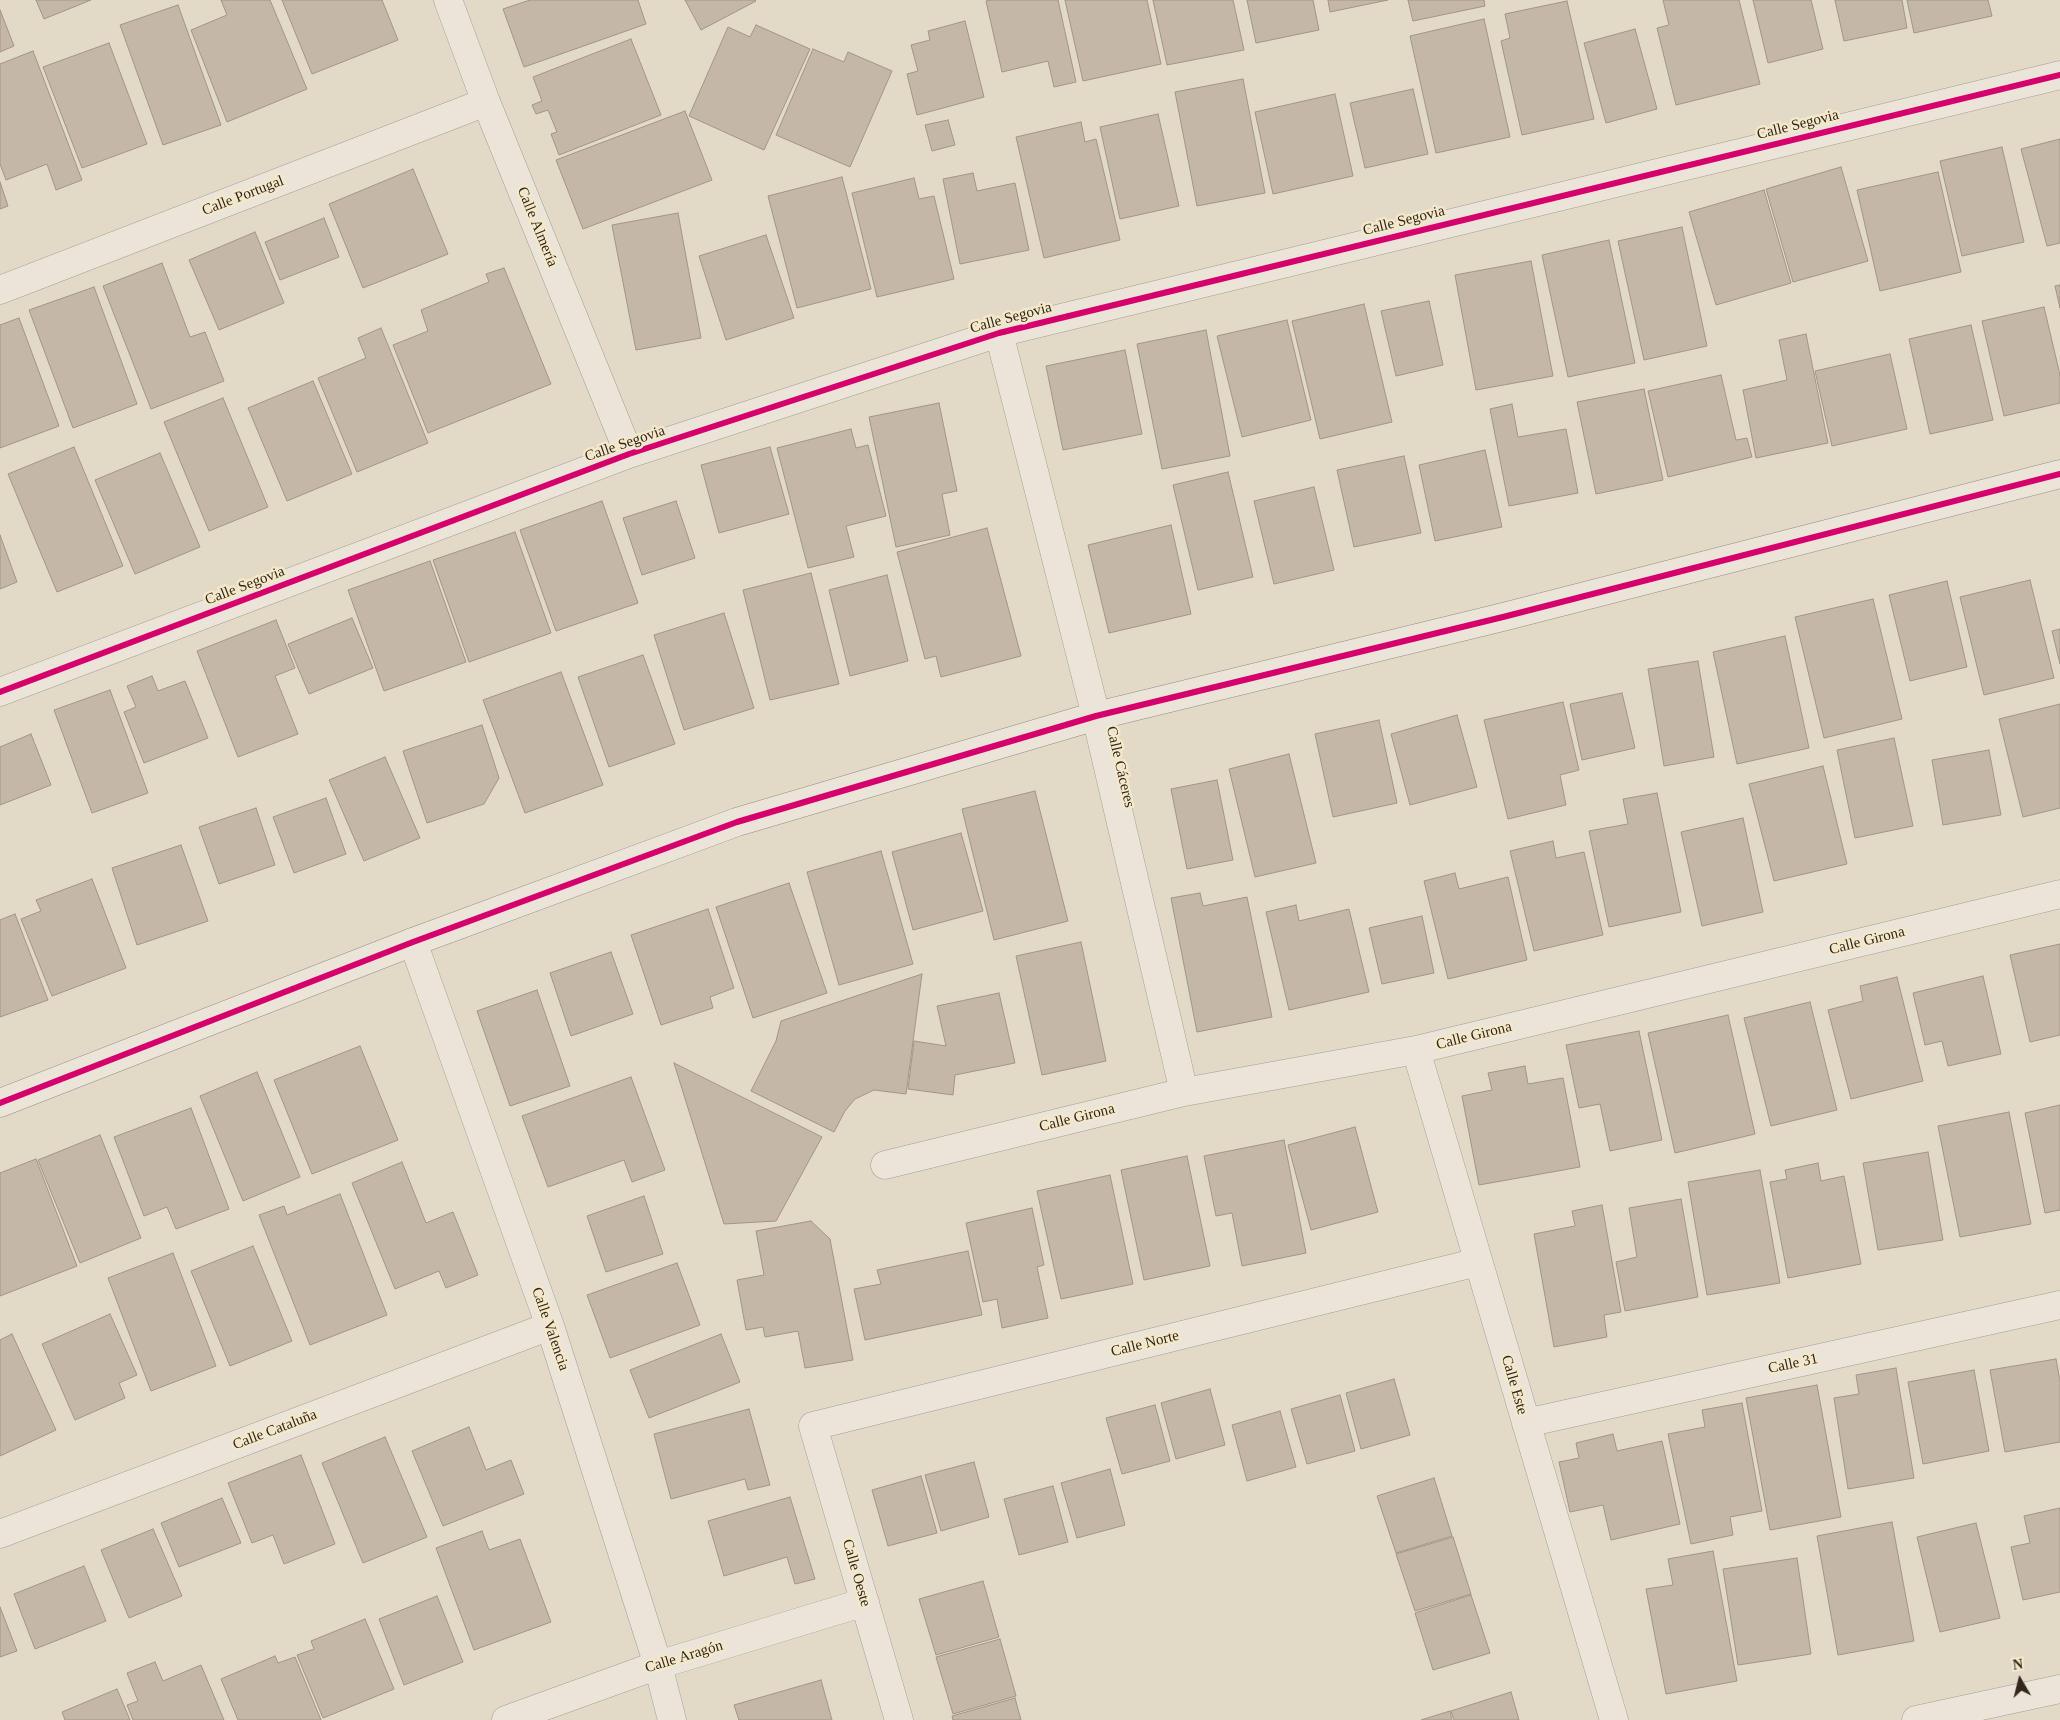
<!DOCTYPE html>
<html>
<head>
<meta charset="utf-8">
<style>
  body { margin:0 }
  #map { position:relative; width:2060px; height:1720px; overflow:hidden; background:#e2d9c7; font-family:"Times New Roman",serif }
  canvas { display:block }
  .north { position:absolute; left:1995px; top:1655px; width:50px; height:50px; -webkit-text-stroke:4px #f4e8cb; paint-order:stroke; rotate:352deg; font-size:14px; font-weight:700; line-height:20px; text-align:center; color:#33261b }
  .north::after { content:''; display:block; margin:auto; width:18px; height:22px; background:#33261b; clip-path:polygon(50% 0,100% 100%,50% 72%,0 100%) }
</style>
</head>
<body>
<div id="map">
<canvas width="2060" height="1720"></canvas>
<div class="north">N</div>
</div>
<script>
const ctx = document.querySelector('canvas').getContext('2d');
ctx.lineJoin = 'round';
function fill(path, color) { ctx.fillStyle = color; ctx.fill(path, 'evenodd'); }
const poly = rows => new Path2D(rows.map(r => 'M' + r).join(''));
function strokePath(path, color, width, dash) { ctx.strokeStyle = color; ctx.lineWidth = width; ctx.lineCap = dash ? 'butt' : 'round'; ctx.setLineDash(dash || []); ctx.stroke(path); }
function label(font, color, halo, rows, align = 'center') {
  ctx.font = font + ' "Times New Roman",serif'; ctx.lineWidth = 5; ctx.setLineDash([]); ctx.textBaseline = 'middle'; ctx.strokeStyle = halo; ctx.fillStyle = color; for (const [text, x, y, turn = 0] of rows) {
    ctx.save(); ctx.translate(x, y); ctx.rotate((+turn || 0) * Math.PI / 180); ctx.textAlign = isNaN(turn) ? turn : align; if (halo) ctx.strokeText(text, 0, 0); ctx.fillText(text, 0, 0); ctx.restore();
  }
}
const building = poly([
  [36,0,91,0,44,19,36,0],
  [221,0,270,0,307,89,227,122,191,30,227,15,221,0],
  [282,0,382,0,398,40,312,74,282,0],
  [530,0,638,0,646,24,524,67,503,9,530,0],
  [685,0,755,0,756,1,701,30,685,0],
  [990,0,1058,0,1076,82,1054,87,1048,61,1002,72,986,1,990,0],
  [1065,0,1147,0,1161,64,1083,81,1065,0],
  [1153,0,1233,0,1244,50,1167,65,1153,0],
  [1247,0,1313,0,1319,30,1256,43,1247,0],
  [1328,0,1388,0,1330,12,1328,0],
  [1408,0,1484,0,1485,6,1413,21,1408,0],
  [1663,0,1739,0,1760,84,1676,105,1657,28,1669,25,1663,0],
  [1753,0,1811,0,1823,49,1768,63,1753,0],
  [1835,0,1902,0,1907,28,1844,41,1835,0],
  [1907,0,1988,0,1992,16,1914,33,1907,0],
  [1567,1,1594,119,1522,135,1501,41,1510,38,1505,14,1567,1],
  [178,5,221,125,163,145,120,25,178,5],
  [0,10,14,46,0,52,0,10],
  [1484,19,1510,137,1436,153,1410,36,1484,19],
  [965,21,984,97,917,115,907,74,918,71,911,45,930,40,928,31,965,21],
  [756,25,810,49,764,150,689,116,728,27,750,37,756,25],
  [1635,29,1657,109,1606,123,1584,43,1635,29],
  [631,39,661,115,559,155,551,134,557,132,548,110,536,114,532,105,542,101,533,77,631,39],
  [109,43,147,144,82,168,43,67,109,43],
  [813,49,844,62,848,52,892,71,850,167,776,135,813,49],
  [33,51,82,180,56,190,47,164,6,180,0,164,0,64,33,51],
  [1243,79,1265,193,1197,206,1175,92,1243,79],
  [1413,89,1428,154,1365,168,1350,103,1413,89],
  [1335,94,1353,176,1273,194,1255,112,1335,94],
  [685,111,712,180,583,229,556,160,685,111],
  [1158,114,1179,206,1120,219,1100,127,1158,114],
  [948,120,955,145,932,151,925,125,948,120],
  [1081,122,1085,142,1096,139,1120,240,1044,258,1016,137,1081,122],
  [2060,139,2060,243,2047,246,2021,149,2060,139],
  [2002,147,2024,242,1962,256,1940,161,2002,147],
  [1841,167,1868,261,1793,282,1766,189,1841,167],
  [413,169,448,254,363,288,329,204,413,169],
  [1938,172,1961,272,1880,291,1857,190,1938,172],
  [973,173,977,191,1015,183,1029,250,960,264,943,179,973,173],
  [842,177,871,289,797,308,768,196,842,177],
  [914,178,919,199,934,196,954,279,877,297,852,193,914,178],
  [0,182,8,206,0,209,0,182],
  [1764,190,1791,283,1716,305,1689,212,1764,190],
  [678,213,701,338,636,350,612,225,678,213],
  [324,218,339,257,280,280,265,242,324,218],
  [1682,227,1707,346,1644,360,1618,241,1682,227],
  [255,232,284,303,219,330,189,260,255,232],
  [766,235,794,318,726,340,699,256,766,235],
  [1609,240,1635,363,1568,377,1542,255,1609,240],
  [1531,261,1553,376,1476,390,1455,275,1531,261],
  [162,263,190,337,205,332,224,381,151,409,103,286,162,263],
  [504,268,551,384,428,433,393,345,428,331,421,310,489,282,486,274,504,268],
  [2060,285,2060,308,2055,286,2060,285],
  [94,287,137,404,73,428,29,310,94,287],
  [1429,301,1443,365,1396,376,1381,311,1429,301],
  [1364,304,1392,422,1320,439,1292,321,1364,304],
  [2044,307,2060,375,2060,403,2004,416,1982,321,2044,307],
  [19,318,59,426,0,448,0,325,19,318],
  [1287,320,1311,420,1242,437,1217,336,1287,320],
  [1971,325,1993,420,1930,434,1909,339,1971,325],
  [381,328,428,443,357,472,318,378,366,358,358,338,381,328],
  [1206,330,1230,456,1162,469,1137,344,1206,330],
  [1806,334,1828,443,1756,458,1743,390,1787,380,1779,340,1806,334],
  [1125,350,1142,434,1063,450,1046,366,1125,350],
  [1890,354,1907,429,1832,446,1815,371,1890,354],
  [1721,375,1736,440,1747,438,1752,457,1668,477,1648,391,1721,375],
  [313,381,352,474,287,501,248,408,313,381],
  [1644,389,1663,480,1596,494,1577,402,1644,389],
  [223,398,268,507,209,531,164,422,223,398],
  [939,403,957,491,942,494,950,535,896,547,869,417,939,403],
  [1512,404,1518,437,1566,429,1578,493,1509,506,1490,409,1512,404],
  [851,429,856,448,868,445,886,516,846,526,854,557,808,568,777,448,851,429],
  [74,447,123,566,57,592,8,474,74,447],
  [770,447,789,514,719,533,701,465,770,447],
  [1485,450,1502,527,1435,541,1419,465,1485,450],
  [160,453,200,547,135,574,95,480,160,453],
  [1404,456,1421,533,1354,547,1337,470,1404,456],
  [1228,472,1253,577,1198,590,1173,485,1228,472],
  [1314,487,1334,570,1274,584,1254,501,1314,487],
  [602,501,638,603,556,631,520,530,602,501],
  [676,501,695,558,642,575,623,518,676,501],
  [1171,525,1191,614,1109,633,1088,545,1171,525],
  [987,528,1021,656,941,677,936,656,925,659,897,552,987,528],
  [515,532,551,633,469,662,433,560,515,532],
  [0,535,17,582,0,589,0,535],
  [430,561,466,662,384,691,348,590,430,561],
  [811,573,839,684,770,700,743,590,811,573],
  [887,575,908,661,850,676,829,590,887,575],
  [2030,580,2054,678,1984,695,1960,597,2030,580],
  [1947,581,1967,667,1910,681,1889,595,1947,581],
  [1873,599,1902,719,1824,738,1795,617,1873,599],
  [724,613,754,708,684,730,654,635,724,613],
  [352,618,373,668,309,694,288,644,352,618],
  [276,620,295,668,275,676,298,734,238,757,197,651,276,620],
  [2060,629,2060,664,2052,631,2060,629],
  [1785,636,1809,748,1737,764,1713,652,1785,636],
  [643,655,675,744,609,767,578,677,643,655],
  [1698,661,1714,757,1664,766,1648,669,1698,661],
  [561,672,603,785,525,813,483,700,561,672],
  [152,676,158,691,185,681,208,738,144,763,124,712,136,707,127,686,152,676],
  [110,690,148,793,92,813,54,710,110,690],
  [1622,693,1635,748,1582,760,1570,704,1622,693],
  [1563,702,1579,770,1560,775,1566,805,1508,819,1484,720,1563,702],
  [2060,704,2060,808,2023,817,1999,719,2060,704],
  [1457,715,1477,787,1410,805,1391,734,1457,715],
  [1379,720,1397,803,1333,817,1315,734,1379,720],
  [482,725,499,778,484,804,427,823,403,751,482,725],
  [31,734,51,785,0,805,0,747,31,734],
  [1894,738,1913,826,1855,838,1837,750,1894,738],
  [1989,750,2001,815,1943,825,1932,760,1989,750],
  [1289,754,1316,863,1255,877,1229,769,1289,754],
  [385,757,420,838,364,861,329,780,385,757],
  [1823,766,1847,864,1774,881,1749,784,1823,766],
  [1217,780,1233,860,1187,869,1171,789,1217,780],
  [1035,791,1068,921,994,940,962,809,1035,791],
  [1657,793,1681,912,1609,927,1589,831,1628,824,1623,799,1657,793],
  [326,798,346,854,294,873,273,817,326,798],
  [256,808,275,865,219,884,199,827,256,808],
  [1743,818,1763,912,1702,926,1681,832,1743,818],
  [961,833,983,911,913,930,892,852,961,833],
  [1553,841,1556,858,1584,852,1603,935,1534,951,1510,851,1553,841],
  [181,845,208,921,137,945,112,868,181,845],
  [881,851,913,964,839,985,807,872,881,851],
  [1455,873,1459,889,1508,877,1527,960,1448,979,1424,881,1455,873],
  [92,879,126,968,52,996,21,919,41,911,36,900,92,879],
  [789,883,827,993,753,1018,716,907,789,883],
  [1200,893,1203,906,1247,897,1272,1017,1197,1032,1171,898,1200,893],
  [1296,905,1299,921,1349,909,1369,992,1289,1010,1266,912,1296,905],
  [708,909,734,988,710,997,713,1008,661,1025,631,935,708,909],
  [15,914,48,1000,0,1017,0,920,15,914],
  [1422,916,1434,973,1382,984,1369,928,1422,916],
  [1081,942,1106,1061,1042,1075,1016,956,1081,942],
  [2060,944,2060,1035,2030,1042,2010,955,2060,944],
  [611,952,633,1014,571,1036,550,973,611,952],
  [922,974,906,1094,874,1090,855,1099,845,1111,834,1132,751,1091,776,1041,781,1021,922,974],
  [1983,976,2001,1054,1948,1066,1942,1041,1925,1045,1913,993,1983,976],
  [1897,977,1923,1081,1851,1099,1828,1010,1863,1001,1860,986,1897,977],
  [537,990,570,1086,510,1106,477,1011,537,990],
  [999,993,1015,1063,955,1075,953,1095,908,1089,914,1041,946,1046,937,1006,999,993],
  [1810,1002,1837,1110,1771,1126,1744,1018,1810,1002],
  [1728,1015,1755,1134,1675,1153,1648,1033,1728,1015],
  [1639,1031,1662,1140,1610,1151,1600,1104,1579,1108,1566,1045,1639,1031],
  [360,1046,398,1140,312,1174,274,1080,360,1046],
  [674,1063,822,1137,776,1221,724,1224,674,1063],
  [1525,1066,1528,1084,1563,1078,1580,1167,1479,1185,1462,1096,1492,1090,1488,1073,1525,1066],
  [257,1072,300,1177,243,1201,200,1096,257,1072],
  [631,1077,665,1170,632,1182,624,1160,548,1187,522,1116,631,1077],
  [2060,1105,2060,1210,2045,1213,2025,1113,2060,1105],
  [191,1108,229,1209,176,1229,167,1207,144,1216,114,1137,191,1108],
  [2009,1112,2031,1224,1960,1237,1938,1126,2009,1112],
  [1355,1127,1378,1212,1311,1230,1288,1145,1355,1127],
  [100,1135,141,1238,80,1263,38,1160,100,1135],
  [1284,1140,1306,1253,1242,1266,1232,1213,1216,1216,1204,1156,1284,1140],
  [1928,1152,1943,1240,1878,1250,1863,1163,1928,1152],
  [1187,1156,1210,1266,1144,1280,1121,1170,1187,1156],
  [36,1159,77,1266,0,1296,0,1173,36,1159],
  [402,1162,426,1223,453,1212,478,1275,446,1288,439,1271,395,1289,352,1183,402,1162],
  [1818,1163,1821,1181,1844,1176,1861,1264,1788,1278,1770,1182,1787,1179,1785,1170,1818,1163],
  [1760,1170,1780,1283,1707,1295,1688,1182,1760,1170],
  [1110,1175,1133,1284,1061,1299,1037,1191,1110,1175],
  [340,1194,387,1315,310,1345,259,1215,284,1206,287,1215,340,1194],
  [644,1196,663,1254,606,1272,587,1216,644,1196],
  [1681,1199,1698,1297,1625,1311,1616,1262,1637,1257,1629,1208,1681,1199],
  [1602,1205,1621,1312,1604,1315,1607,1337,1554,1347,1534,1234,1575,1226,1572,1211,1602,1205],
  [1032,1208,1044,1265,1037,1267,1048,1318,1002,1328,997,1299,983,1302,966,1223,1032,1208],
  [811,1221,830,1239,853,1360,805,1368,798,1331,765,1337,763,1327,746,1330,737,1280,764,1275,756,1231,811,1221],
  [253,1246,292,1341,230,1366,191,1271,253,1246],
  [968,1251,982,1315,865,1340,854,1289,881,1284,877,1270,968,1251],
  [173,1253,216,1366,151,1391,108,1278,173,1253],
  [677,1263,700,1325,610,1358,587,1295,677,1263],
  [110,1314,137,1375,119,1383,125,1398,75,1420,42,1344,110,1314],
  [12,1334,56,1430,0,1456,0,1340,12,1334],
  [721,1334,740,1382,649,1418,630,1370,721,1334],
  [2056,1359,2060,1381,2060,1442,2005,1452,1990,1370,2056,1359],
  [1896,1368,1914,1478,1848,1489,1834,1398,1859,1394,1856,1375,1896,1368],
  [1974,1370,1989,1451,1923,1464,1908,1382,1974,1370],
  [1394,1379,1410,1435,1361,1449,1346,1393,1394,1379],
  [1817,1385,1841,1517,1770,1530,1746,1398,1817,1385],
  [1210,1389,1225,1445,1176,1459,1161,1403,1210,1389],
  [1340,1395,1355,1451,1307,1464,1291,1409,1340,1395],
  [1742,1403,1762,1511,1730,1517,1733,1535,1691,1544,1668,1434,1705,1427,1702,1410,1742,1403],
  [1155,1405,1170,1461,1122,1474,1106,1418,1155,1405],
  [749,1409,770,1485,748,1490,745,1479,671,1499,654,1434,749,1409],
  [1280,1411,1296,1467,1247,1481,1232,1425,1280,1411],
  [469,1427,486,1470,511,1460,524,1494,443,1526,412,1451,469,1427],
  [1613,1434,1617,1451,1662,1441,1680,1524,1611,1540,1603,1505,1570,1512,1559,1462,1579,1458,1576,1443,1613,1434],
  [385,1437,427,1537,363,1563,322,1463,385,1437],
  [301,1455,335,1544,284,1564,273,1535,252,1543,228,1483,301,1455],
  [974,1462,989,1517,941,1531,925,1475,974,1462],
  [1110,1469,1125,1525,1077,1538,1061,1483,1110,1469],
  [921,1476,937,1533,888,1546,872,1490,921,1476],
  [1434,1478,1452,1536,1396,1553,1377,1496,1434,1478],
  [1053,1486,1068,1542,1019,1555,1004,1499,1053,1486],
  [790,1497,815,1579,795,1584,787,1557,724,1576,708,1521,790,1497],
  [222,1498,241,1543,179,1567,161,1523,222,1498],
  [2060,1508,2060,1592,2023,1600,2011,1547,2030,1543,2024,1516,2060,1508],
  [1892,1522,1914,1641,1838,1655,1817,1536,1892,1522],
  [1976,1523,2000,1618,1940,1632,1917,1537,1976,1523],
  [153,1529,182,1596,129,1618,101,1550,153,1529],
  [482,1531,489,1550,520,1539,551,1622,474,1650,436,1548,482,1531],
  [1453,1537,1471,1594,1415,1611,1396,1554,1453,1537],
  [1713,1551,1737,1681,1666,1694,1646,1589,1673,1585,1668,1559,1713,1551],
  [1797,1558,1811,1654,1738,1665,1723,1569,1797,1558],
  [84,1566,106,1621,35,1649,14,1594,84,1566],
  [983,1581,999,1637,936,1655,919,1599,983,1581],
  [1471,1595,1490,1653,1433,1670,1415,1613,1471,1595],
  [437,1596,463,1662,404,1685,379,1619,437,1596],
  [0,1607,17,1651,0,1657,0,1607],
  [365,1619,394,1689,323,1718,297,1655,314,1649,311,1641,365,1619],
  [1000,1639,1016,1696,953,1714,936,1657,1000,1639],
  [275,1656,278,1663,295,1657,321,1720,238,1720,221,1679,275,1656],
  [155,1662,163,1681,201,1665,224,1720,133,1720,127,1705,138,1701,127,1673,155,1662],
  [821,1680,832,1720,739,1720,734,1705,821,1680],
  [117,1689,130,1720,65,1720,62,1712,117,1689],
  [1511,1692,1519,1720,1454,1720,1451,1711,1511,1692],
  [1015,1698,1021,1720,953,1720,952,1716,1015,1698],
  [1450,1711,1452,1720,1421,1720,1450,1711]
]);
const street = poly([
  [448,0,486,102,629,454],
  [0,290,486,102],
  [999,333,1096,716,1184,1092],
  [0,692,629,454,999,333,2060,75],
  [413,942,550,1326,658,1665,672,1720],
  [1416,1050,1614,1720],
  [885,1165,1184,1092,1416,1050,2060,894],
  [1526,1423,2060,1305],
  [0,1534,550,1326],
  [506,1720,658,1665,865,1602],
  [899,1720,813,1426,1478,1262],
  [1916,1720,2060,1689]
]);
const secondary = poly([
  [0,1103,413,942,737,822,1096,716,1503,617,2060,474]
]);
const cycleway = poly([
  [0,692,629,454,999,333,2060,75],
  [0,1103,413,942,737,822,1096,716,1503,617,2060,474]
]);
const streetNames = [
  ["Calle Segovia",1798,125,-14],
  ["Calle Portugal",243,196,-21],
  ["Calle Segovia",1404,221,-14],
  ["Calle Almería",537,227,68],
  ["Calle Segovia",1011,318,-15],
  ["Calle Segovia",625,444,-19],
  ["Calle Segovia",245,586,-21],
  ["Calle Cáceres",1120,767,77],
  ["Calle Girona",1867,941,-14],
  ["Calle Girona",1474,1036,-14],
  ["Calle Girona",1077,1118,-14],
  ["Calle Valencia",550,1329,71],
  ["Calle Norte",1145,1344,-14],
  ["Calle 31",1793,1364,-12],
  ["Calle Este",1514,1385,74],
  ["Calle Cataluña",275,1430,-21],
  ["Calle Oeste",856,1573,74],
  ["Calle Aragón",684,1657,-17]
];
fill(building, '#c5b7a8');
strokePath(building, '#a19587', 1);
strokePath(street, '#a69e91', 29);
strokePath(secondary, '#968d81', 29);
strokePath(street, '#eae4d9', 28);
strokePath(secondary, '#eae4d9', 28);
strokePath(cycleway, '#d6006c', 6);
label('15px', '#33261b', '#f4e8cb', streetNames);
</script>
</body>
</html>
